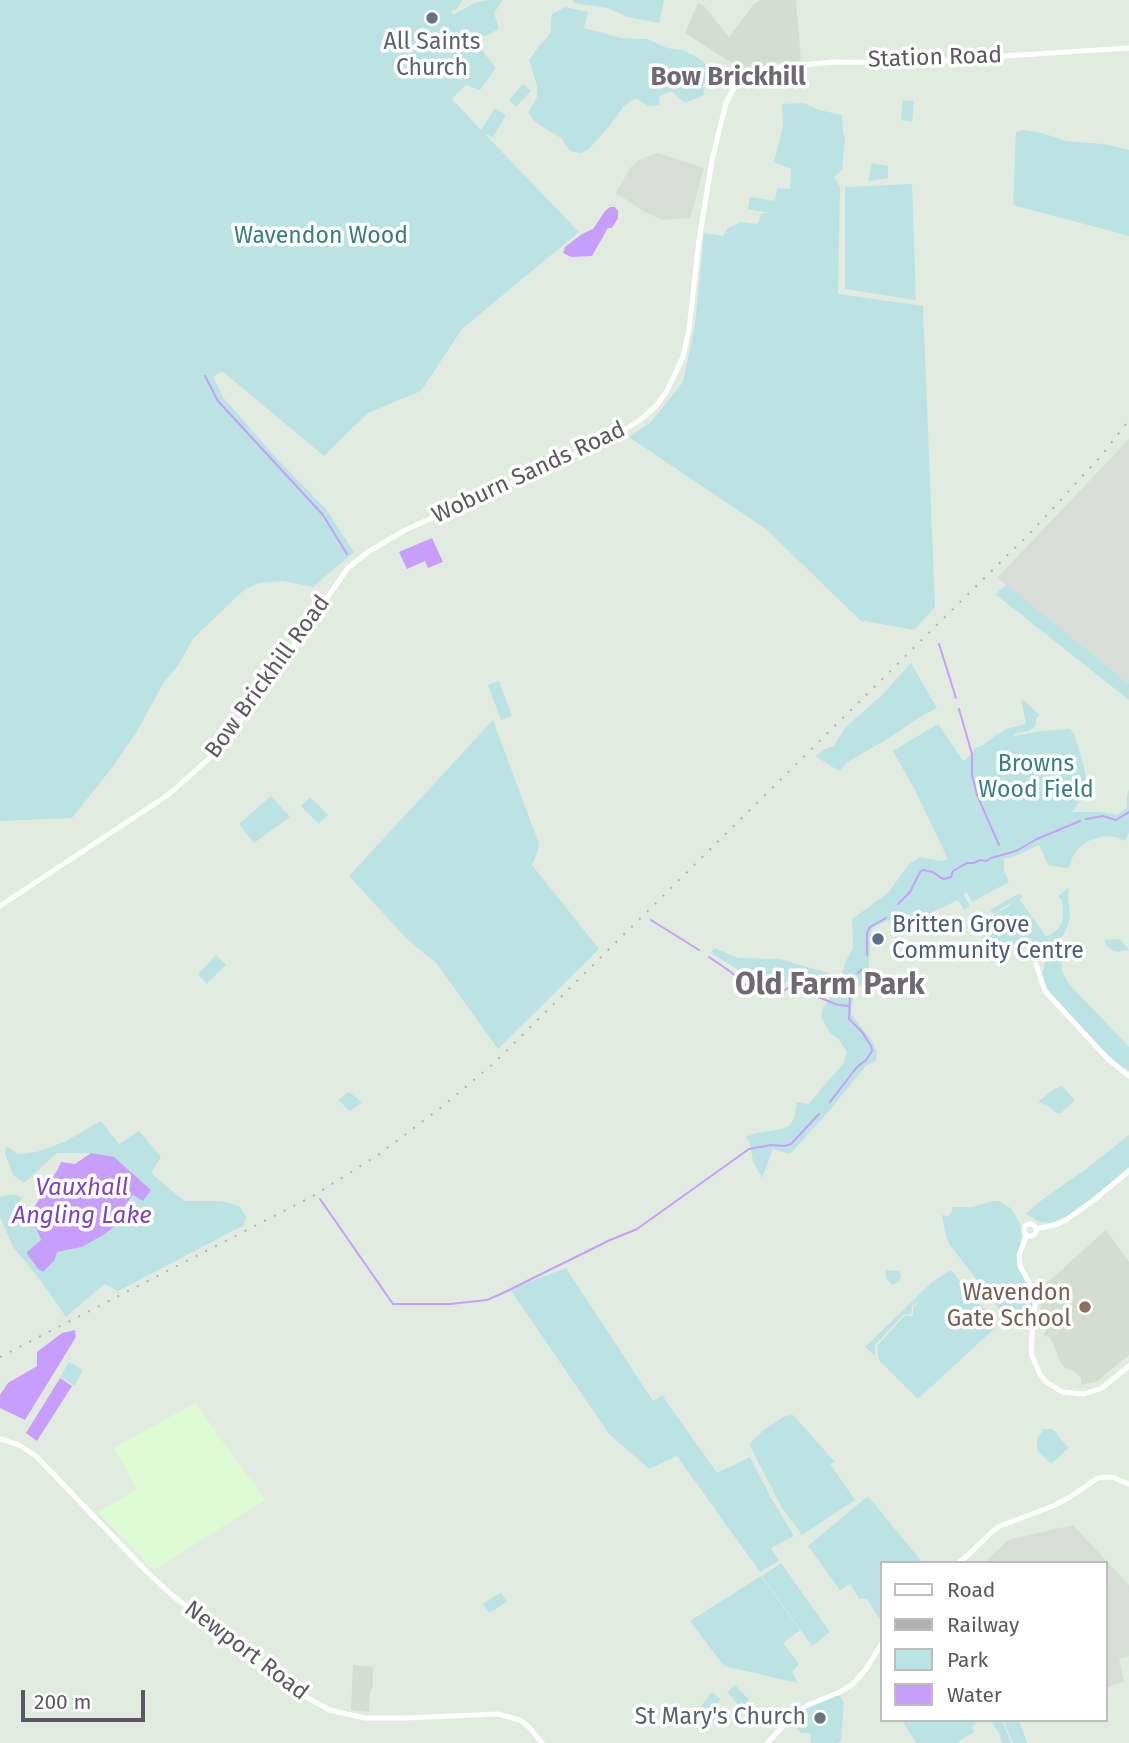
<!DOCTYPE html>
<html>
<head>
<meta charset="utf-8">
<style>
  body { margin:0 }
  #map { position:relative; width:1129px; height:1743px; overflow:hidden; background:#e2ebdf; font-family:"Fira Sans",sans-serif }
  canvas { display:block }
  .legend { position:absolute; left:880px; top:1561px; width:228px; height:161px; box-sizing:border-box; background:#fff; border:2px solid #bebcbf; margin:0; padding:9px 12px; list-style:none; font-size:21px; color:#5d5860 }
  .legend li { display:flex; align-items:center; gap:14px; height:35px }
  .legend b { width:35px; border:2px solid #bebcbf }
  .scale { position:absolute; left:21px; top:1690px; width:124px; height:32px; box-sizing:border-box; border:4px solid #5d5860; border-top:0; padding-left:9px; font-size:21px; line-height:24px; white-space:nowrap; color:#5d5860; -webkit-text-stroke:5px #fff; paint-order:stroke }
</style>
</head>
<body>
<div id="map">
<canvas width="1129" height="1743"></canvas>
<ul class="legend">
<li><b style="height:9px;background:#fff"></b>Road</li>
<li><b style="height:9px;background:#b2b1b2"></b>Railway</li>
<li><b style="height:19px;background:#bce3e3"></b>Park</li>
<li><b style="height:19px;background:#c79efc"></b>Water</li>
</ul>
<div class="scale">200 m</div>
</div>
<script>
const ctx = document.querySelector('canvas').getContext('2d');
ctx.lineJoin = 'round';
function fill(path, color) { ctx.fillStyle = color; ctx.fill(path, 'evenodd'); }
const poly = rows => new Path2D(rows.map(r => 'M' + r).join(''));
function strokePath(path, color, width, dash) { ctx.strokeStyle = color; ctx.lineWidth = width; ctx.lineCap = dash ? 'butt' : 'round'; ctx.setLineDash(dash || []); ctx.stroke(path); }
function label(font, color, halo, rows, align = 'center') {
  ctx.font = font + ' "Fira Sans",sans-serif'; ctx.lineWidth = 7; ctx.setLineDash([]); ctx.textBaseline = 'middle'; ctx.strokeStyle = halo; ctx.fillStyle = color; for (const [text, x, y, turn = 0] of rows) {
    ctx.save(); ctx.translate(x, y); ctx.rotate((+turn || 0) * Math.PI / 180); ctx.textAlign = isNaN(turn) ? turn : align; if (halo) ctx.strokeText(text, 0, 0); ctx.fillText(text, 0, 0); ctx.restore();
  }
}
const commercial = poly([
  [195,1403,265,1500,154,1570,98,1512,137,1489,114,1448]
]);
const industrial = poly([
  [657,153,704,168,690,218,662,220,645,212,616,193,630,168,639,160],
  [1129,439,1129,684,997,578],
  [1073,1525,1129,1585,1129,1656,1119,1659,1124,1681,1106,1688,1106,1563,984,1563,1008,1540]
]);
const education = poly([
  [760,0,796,0,801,60,753,67,746,72,685,33,698,3,704,6,729,37,753,5],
  [1106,1230,1129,1262,1129,1355,1096,1382,1081,1385,1081,1378,1074,1371,1065,1368,1061,1364,1053,1343,1050,1338,1044,1335,1046,1329,1046,1322,1041,1314,1040,1289],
  [353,1665,373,1667,373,1687,370,1691,369,1712,351,1710]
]);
const green = poly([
  [0,0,462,0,458,8,451,11,453,15,474,3,489,0,503,0,494,13,499,29,480,39,480,48,496,68,480,90,466,85,452,99,481,130,495,108,506,115,493,137,484,133,579,232,462,329,421,391,368,413,324,456,222,371,213,377,223,397,278,460,326,509,354,552,313,587,283,581,259,583,244,590,232,601,193,639,177,667,164,682,136,733,111,769,72,818,0,821],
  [573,0,664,0,659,23,627,17,608,8,573,3],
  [565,7,588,12,584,28,621,38,647,39,667,48,682,50,693,55,704,62,706,68,707,77,703,85,704,95,685,103,671,91,660,96,659,105,648,106,637,99,632,100,624,106,611,124,589,149,580,153,570,151,561,138,535,122,528,113,537,97,537,86,529,60,539,46,550,34,552,14],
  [523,84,531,91,516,107,509,100],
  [903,100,914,101,912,122,901,120],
  [804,103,819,110,842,115,843,132,845,140,842,170,834,177,840,187,838,294,923,306,935,607,914,630,865,621,862,622,766,529,629,437,651,422,683,382,695,325,704,233,723,236,728,228,740,222,758,224,761,213,769,213,748,209,750,197,775,201,777,188,790,189,791,169,774,162,783,126,782,104],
  [1022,130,1042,133,1066,141,1103,144,1129,150,1129,236,1013,205,1016,132],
  [872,163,888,166,888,178,868,181],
  [912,184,916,300,845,289,845,187],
  [1007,585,1129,684,1129,700,995,594],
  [911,663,937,708,923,715,886,740,849,761,839,771,815,756,825,749,834,746,845,728,882,695],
  [499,681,512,716,501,720,488,685],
  [1021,699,1022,699,1040,715,1036,719,1036,726,1029,731,1013,734,1014,736,1042,731,1070,729,1074,734,1084,767,1088,789,1072,812,1104,812,1117,815,1127,808,1127,796,1129,789,1129,832,1125,841,1116,837,1104,836,1088,841,1079,848,1072,858,1069,867,1066,868,1048,865,1039,845,1011,858,1004,858,1004,871,1009,882,972,902,967,892,963,894,970,906,964,910,958,900,894,930,889,920,874,927,871,932,868,975,866,985,854,986,851,1014,873,1042,877,1052,876,1060,865,1067,829,1111,790,1154,773,1149,762,1178,753,1162,750,1143,746,1137,756,1133,782,1129,789,1126,794,1119,797,1102,808,1104,811,1101,843,1064,847,1052,839,1040,830,1033,821,1017,823,1008,832,996,791,980,778,986,764,985,751,981,743,973,711,953,714,948,738,958,780,959,841,977,845,963,853,948,852,919,888,893,909,864,920,857,941,861,948,859,916,792,893,751,938,724,963,761,973,753,975,748,984,745,996,735,1006,729,1026,724],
  [493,720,539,844,538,851,532,865,599,949,498,1049,437,964,408,940,349,876],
  [271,796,290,817,254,843,239,824],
  [310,797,328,815,319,824,301,806],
  [1068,888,1069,888,1068,896,1070,917,1068,925,1063,936,1054,943,1049,946,1034,949,1002,943,986,947,982,944,984,943,982,938,988,936,979,925,994,918,993,915,1011,905,1009,904,993,914,990,910,1020,893,1022,896,1020,900,1046,936,1050,935,1058,929,1062,922,1063,913,1062,901,1058,896],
  [1120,939,1129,950,1117,952,1111,950,1105,943,1105,940],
  [1066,942,1061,958,1062,971,1069,984,1129,1047,1129,1071,1125,1067,1123,1069,1097,1045,1062,1007,1046,987,1042,975,1046,958,1050,951,1053,953],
  [216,955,226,965,207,984,198,974],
  [1062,1086,1075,1100,1061,1113,1057,1113,1047,1105,1038,1102,1054,1089],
  [349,1092,362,1102,350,1111,338,1100],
  [101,1121,119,1144,139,1131,161,1157,151,1173,184,1201,221,1201,239,1206,246,1216,244,1225,118,1291,104,1284,66,1317,41,1281,13,1247,0,1217,0,1197,14,1194,22,1198,18,1204,30,1214,41,1240,27,1252,33,1264,43,1272,57,1252,82,1247,105,1234,120,1222,132,1210,127,1204,134,1195,151,1190,114,1158,91,1153,57,1153,24,1183,13,1175,5,1153,6,1146,18,1154,37,1152,64,1142],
  [1129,1135,1129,1167,1095,1196,1067,1216,1051,1223,1041,1222,1025,1214,1042,1200,1086,1169],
  [993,1201,999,1201,1010,1208,1015,1214,1022,1229,1019,1259,1034,1295,1032,1323,1012,1322,1006,1318,950,1245,946,1237,942,1215,948,1216,952,1211,953,1207,971,1207],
  [566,1268,653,1401,662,1395,717,1473,750,1457,770,1496,794,1536,771,1548,779,1561,760,1572,677,1456,649,1469,609,1434,510,1289],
  [885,1270,899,1271,901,1276,900,1281,892,1285,886,1278,886,1272],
  [951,1270,998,1325,918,1399,879,1360,877,1346,904,1316,913,1316,913,1307,920,1301,912,1306,911,1314,903,1315,875,1345,875,1356,865,1347,933,1281],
  [69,1362,83,1370,75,1386,60,1377],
  [793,1415,835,1462,830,1464,855,1500,802,1535,782,1508,749,1444,764,1430,785,1416],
  [1044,1429,1052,1429,1056,1432,1057,1435,1069,1448,1051,1464,1037,1450,1037,1438],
  [868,1496,923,1563,882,1563,882,1616,879,1618,867,1599,859,1599,850,1584,840,1590,808,1546],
  [781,1563,830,1632,812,1646,762,1576],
  [761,1576,800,1630,783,1643,799,1664,792,1672,798,1683,724,1666,690,1621],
  [501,1592,507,1602,489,1613,483,1604],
  [735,1685,749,1700,741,1708,727,1692],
  [712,1692,721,1699,708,1716,699,1709],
  [838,1693,844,1703,841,1741,837,1743,811,1743,810,1733,801,1733,790,1720,804,1708],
  [902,1720,980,1720,972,1726,974,1732,956,1743,916,1743],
  [990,1720,1002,1720,1011,1743,1002,1743,999,1733],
  [1003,1720,1019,1720,1027,1743,1013,1743]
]);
const water = poly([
  [610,207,615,207,618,211,618,218,612,228,608,228,592,256,571,257,563,253,565,247,582,234,593,229,605,211],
  [432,538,443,562,428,568,425,561,407,569,399,552],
  [91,1153,114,1157,151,1190,143,1201,133,1195,119,1214,120,1222,105,1234,82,1247,57,1252,54,1261,43,1272,38,1269,27,1254,27,1252,41,1240,30,1214,58,1169,61,1162,75,1164],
  [75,1330,76,1337,25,1420,0,1408,0,1395,8,1383,37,1366,37,1352,62,1333],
  [60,1378,72,1386,37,1441,26,1433]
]);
const stream = poly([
  [205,376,218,401,323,515,347,554],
  [939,644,956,698],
  [959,709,972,754,972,775,977,795,999,845],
  [1086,819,1103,816,1116,820,1129,812],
  [898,904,910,892,920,872,923,870,933,872,941,878,944,879,951,877,953,871,967,863,974,863,980,860,986,861,991,858,1016,851,1037,839,1080,821],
  [651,920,699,950],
  [867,955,867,933,870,927,886,918],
  [709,957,731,972,744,984,751,987,771,993,780,993,791,986,838,1005,849,1006],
  [858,973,861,970],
  [830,1102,857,1067,866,1060,872,1051,871,1046,862,1032,849,1019,850,994,852,984],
  [320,1199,393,1304,450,1304,487,1300,503,1293,608,1241,637,1229,749,1149,771,1145,785,1146,791,1144,819,1114]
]);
const tertiary = poly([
  [0,906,168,795,223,746,348,568,368,552,405,530,607,441,640,420,656,406,667,391,683,357,689,329,699,241,712,160,726,103,734,88,743,79,753,72,769,68,834,62,918,63,1005,56,1129,48],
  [1036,964,1045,991,1107,1058,1129,1076],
  '1024 1230a6 6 0 1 1 12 0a6 6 0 1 1-12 0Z',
  [1036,1229,1058,1224,1066,1220,1094,1200,1129,1171],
  [1027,1235,1019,1255,1020,1266,1035,1293,1035,1304,1031,1347,1032,1356,1040,1374,1046,1382,1062,1392,1084,1394,1102,1388,1129,1366],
  [0,1439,19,1445,36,1456,147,1572,172,1595,290,1687,313,1701,330,1710,364,1718,405,1718,498,1714,520,1720,529,1727,542,1743],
  [958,1563,967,1556,993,1531,1000,1526,1053,1506,1070,1497,1098,1478,1112,1477,1129,1484],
  [767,1743,796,1713,806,1706,840,1692,853,1684,866,1669,882,1643]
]);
const rail = poly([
  [0,1357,313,1196,378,1155,443,1106,494,1063,1034,529,1101,456,1129,420]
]);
const markers = [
  [432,18,7,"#6b7280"],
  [878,939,7,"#5c6f8a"],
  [1085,1307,7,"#8d6e63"],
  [820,1718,7,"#6b7280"]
];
const worshipNames = [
  ["All Saints",432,43],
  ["Church",432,69],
  ["St Mary's Church",806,1718,"right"]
];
const streetNames = [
  ["Station Road",935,58,-2],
  ["Woburn Sands Road",529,473,-25],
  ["Bow Brickhill Road",268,677,-54],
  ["Newport Road",246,1651,37]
];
const parkNames = [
  ["Wavendon Wood",321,237],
  ["Browns",1036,765],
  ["Wood Field",1036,791]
];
const serviceNames = [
  ["Britten Grove",892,926],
  ["Community Centre",892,952]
];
const educationNames = [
  ["Wavendon",1071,1294],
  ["Gate School",1071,1320]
];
const waterNames = [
  ["Vauxhall",82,1188],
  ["Angling Lake",82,1216]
];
const quarterNames = [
  ["Bow Brickhill",728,78]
];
const districtNames = [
  ["Old Farm Park",830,986]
];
fill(commercial, '#ddfcd3');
fill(industrial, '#d8ded7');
fill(education, '#d3ddd0');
fill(green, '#bce3e3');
fill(water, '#c79efc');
strokePath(stream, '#c79efc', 2);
strokePath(tertiary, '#fff', 5);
strokePath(rail, '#b2b1b2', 2, [2, 9]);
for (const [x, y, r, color] of markers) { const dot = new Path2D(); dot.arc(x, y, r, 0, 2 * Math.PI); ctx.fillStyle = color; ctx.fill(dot); strokePath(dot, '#fff', 2.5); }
label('23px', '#5b616d', '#fff', worshipNames);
label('23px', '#5d5860', '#fff', streetNames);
label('23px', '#367e81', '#fff', parkNames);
label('23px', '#4e5e75', '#fff', serviceNames, 'left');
label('23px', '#785e54', '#fff', educationNames, 'right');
label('italic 24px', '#8143be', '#fff', waterNames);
label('bold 26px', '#6e6972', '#fff', quarterNames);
label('bold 30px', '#6e6972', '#fff', districtNames);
</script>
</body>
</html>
